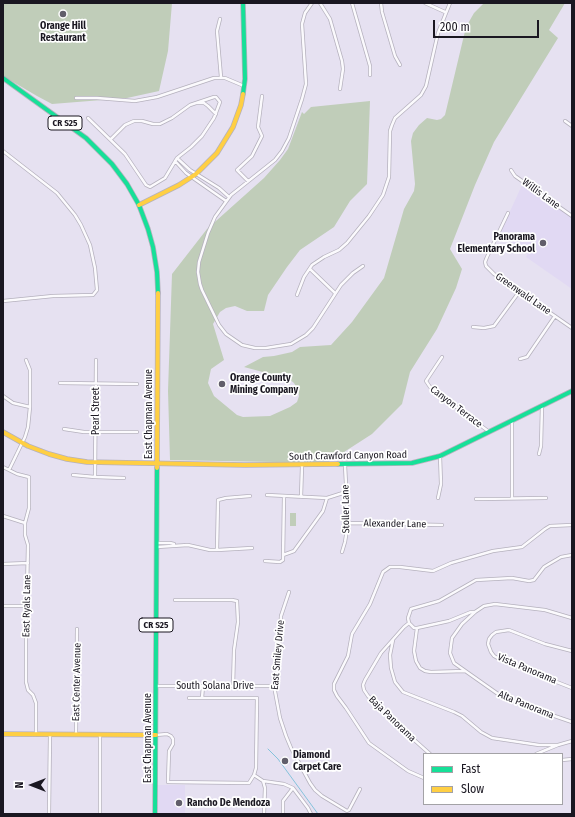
<!DOCTYPE html>
<html>
<head>
<meta charset="utf-8">
<style>
  body { margin:0 }
  #map { position:relative; width:575px; height:817px; overflow:hidden; background:#e6e1f1; font-family:"Fira Sans Condensed",sans-serif }
  canvas { display:block }
  .frame { position:absolute; inset:0; border:4px solid #1a1721; pointer-events:none }
  .legend { position:absolute; left:423px; top:753px; width:140px; height:52px; box-sizing:border-box; background:#fff; border:1px solid #a3a2a6; margin:0; padding:5px 7px; list-style:none; font-size:12px; color:#1a1721 }
  .legend li { display:flex; align-items:center; gap:8px; height:20px }
  .legend b { width:20px; border:1px solid #a3a2a6 }
  .north { position:absolute; left:12px; top:765px; width:40px; height:40px; -webkit-text-stroke:3px #fff; paint-order:stroke; rotate:270deg; font-size:11px; font-weight:700; line-height:16px; text-align:center; color:#1a1721 }
  .north::after { content:''; display:block; margin:auto; width:14px; height:18px; background:#1a1721; clip-path:polygon(50% 0,100% 100%,50% 72%,0 100%) }
  .scale { position:absolute; left:433px; top:20px; width:106px; height:18px; box-sizing:border-box; border:2px solid #1a1721; border-top:0; padding-left:5px; font-size:12px; line-height:14px; white-space:nowrap; color:#1a1721; -webkit-text-stroke:3px #fff; paint-order:stroke }
</style>
</head>
<body>
<div id="map">
<canvas width="575" height="817"></canvas>
<div class="frame"></div>
<ul class="legend">
<li><b style="height:5px;background:#16e098"></b>Fast</li>
<li><b style="height:5px;background:#ffcf43"></b>Slow</li>
</ul>
<div class="north">N</div>
<div class="scale">200 m</div>
</div>
<script>
const ctx = document.querySelector('canvas').getContext('2d');
ctx.lineJoin = 'round';
function fill(path, color) { ctx.fillStyle = color; ctx.fill(path, 'evenodd'); }
const poly = rows => new Path2D(rows.map(r => 'M' + r).join(''));
function strokePath(path, color, width, dash) { ctx.strokeStyle = color; ctx.lineWidth = width; ctx.lineCap = dash ? 'butt' : 'round'; ctx.setLineDash(dash || []); ctx.stroke(path); }
function label(font, color, halo, rows, align = 'center') {
  ctx.font = font + ' "Fira Sans Condensed",sans-serif'; ctx.lineWidth = 3.5; ctx.setLineDash([]); ctx.textBaseline = 'middle'; ctx.strokeStyle = halo; ctx.fillStyle = color; for (const [text, x, y, turn = 0] of rows) {
    ctx.save(); ctx.translate(x, y); ctx.rotate((+turn || 0) * Math.PI / 180); ctx.textAlign = isNaN(turn) ? turn : align; if (halo) ctx.strokeText(text, 0, 0); ctx.fillText(text, 0, 0); ctx.restore();
  }
}
const built = poly([
  [523,183,572,218,572,289,526,257,528,253,500,233],
  [157,785,185,785,185,814,158,814]
]);
const green = poly([
  [3,3,172,3,168,51,159,91,127,98,52,104,37,96,3,76],
  [484,3,565,3,549,30,558,38,494,142,475,185,450,249,462,269,456,288,437,329,410,372,402,404,372,434,327,463,170,460,168,391,172,274,207,229,264,178,280,160,288,149,302,112,304,114,311,107,370,101,367,184,350,201,334,227,300,250,287,267,268,295,264,311,247,311,235,306,226,308,220,312,213,324,224,360,211,369,208,383,214,396,237,415,243,417,270,416,290,407,297,402,299,396,298,390,294,383,289,379,244,367,263,357,274,356,292,352,300,347,331,345,352,322,384,278,404,209,414,191,415,184,411,141,413,133,419,125,427,118,437,120,441,119,445,115,466,27,474,13],
  [290,513,296,513,296,526,290,526]
]);
const stream = poly([
  [268,749,278,759,318,814]
]);
const street = poly([
  [312,3,305,13,302,24,306,84,302,99,289,138,282,151,275,160,231,195,215,217,208,233,199,262,198,272,200,284,202,290,219,325,226,334,242,345,255,348,266,348,291,344,306,335,313,328,341,285,353,273,363,266],
  [320,3,330,19,342,61,343,69,340,89],
  [352,3,370,66,370,75],
  [381,3,382,12,395,56,400,65],
  [425,3,445,12],
  [220,19,217,31,221,77],
  [76,98,97,98,135,101,157,97,214,78,225,78,244,86],
  [198,103,204,103,208,106,216,114],
  [88,118,125,154,146,185,150,187,165,178,177,158,191,147,202,136,214,118,220,102,216,97,214,97,190,105,172,118,160,124,153,124,142,121,134,121,125,125,111,139],
  [565,121,572,126],
  [3,151,57,193,75,215,81,225,90,245,95,268,97,290,93,295,53,296,3,301],
  [177,158,190,170,219,188,229,197],
  [175,161,186,173,226,201],
  [511,170,515,176,572,216],
  [248,181,237,170,252,156,262,136,258,127,262,96],
  [508,213,487,257,485,262,486,266,494,274,572,328],
  [310,269,335,293],
  [297,295,304,277,312,265,324,257,339,250,347,243,369,216,383,195,389,177,390,131,392,125,395,118,421,95,426,86,438,33,450,3],
  [473,327,484,328,494,326,519,292],
  [442,357,426,381,430,387,488,431],
  [520,359,527,357,555,316],
  [60,383,137,384],
  [3,396,13,403,30,407],
  [512,421,512,498],
  [64,429,84,432,137,432],
  [539,454,541,446,542,406],
  [3,467,17,474,29,477,29,508,25,523,25,535,28,545,26,634,26,682,28,690,33,695,36,703,36,734],
  [9,470,25,437,28,427,30,407,30,370,26,360],
  [73,475,95,477,124,478],
  [95,477,96,360],
  [267,495,327,498,346,492],
  [301,497,302,466],
  [438,498,441,484,440,456],
  [476,499,546,498],
  [3,516,25,523],
  [348,523,442,525],
  [157,543,170,543,174,544],
  [157,547,188,545,210,550,217,550,252,548],
  [217,550,218,500,226,498,250,496],
  [342,552,345,542,348,523,345,465],
  [283,555,294,551,323,511,327,498],
  [265,561,280,562,283,560,284,496],
  [3,564,28,563],
  [289,592,281,616,278,666,274,686,280,718,286,736,291,748,310,783,315,790,322,796,347,811,349,810,360,789],
  [175,600,232,600,237,601,238,622,234,650,233,686],
  [3,606,26,606],
  [475,612,462,624,452,638,450,653,454,663,498,694,537,710,572,722],
  [409,623,414,628,417,628],
  [417,628,449,621,471,612,475,612,484,606,495,604,545,610,572,618],
  [417,628,414,651,416,661,420,668,425,671,431,672,465,671],
  [393,640,390,655,391,668,395,682,403,692,454,712,462,716,481,732,492,738,539,745,558,745],
  [572,651,545,644,509,630,496,632,492,635,489,639,488,644,491,652,494,656,503,661,572,688],
  [156,686,274,686],
  [189,698,257,698,256,768,254,775],
  [202,698,203,686],
  [76,734,77,629],
  [156,735,167,734,171,736,173,739,173,744,169,751,168,782,249,783,254,775,263,781,265,788,264,814],
  [430,754,402,729,368,696,364,690,363,685,365,680,381,653,404,627,409,623,408,618,411,609,439,601,476,580,512,578,529,581,534,580,544,567,549,564,561,557,572,555],
  [536,754,558,745,572,741],
  [562,760,572,759],
  [424,778,408,771,369,743,346,708,337,696,334,690,334,684,348,656,352,634,370,604,383,572,390,567,400,567,433,571,451,563,493,551,522,547,545,529,550,526,572,525],
  [263,781,284,784,293,788,308,808,311,814],
  [49,814,50,735],
  [100,814,100,735],
  [283,814,283,801,293,788]
]);
const fast = poly([
  [3,78,86,138,112,164,127,184,139,205,148,229,153,247,157,272,158,293],
  [243,94,245,79,243,3],
  [338,464,412,463,440,456,572,391],
  [155,814,157,468]
]);
const slow = poly([
  [139,205,179,185,196,174,217,153,233,127,241,105,243,94],
  [3,432,28,446,49,454,67,459,87,462,245,465,338,464],
  [157,468,158,293],
  [3,734,156,735]
]);
const markers = [
  [63,14,4,"#615e6a"],
  [543,243,4,"#615e6a"],
  [222,384,4,"#615e6a"],
  [285,761,4,"#615e6a"],
  [179,803,4,"#615e6a"]
];
const shields = [
  [65,123,34],
  [156,625,34]
];
const shieldNames = [
  ["CR S25",65,123],
  ["CR S25",156,625]
];
const poiNames = [
  ["Orange Hill",63,26,"center"],
  ["Restaurant",63,38,"center"],
  ["Panorama",535,237,"right"],
  ["Elementary School",535,249,"right"],
  ["Orange County",230,378],
  ["Mining Company",230,390],
  ["Diamond",293,755],
  ["Carpet Care",293,767],
  ["Rancho De Mendoza",187,803]
];
const streetNames = [
  ["Willis Lane",541,194,36],
  ["Greenwald Lane",523,294,35],
  ["Canyon Terrace",456,407,37],
  ["Pearl Street",96,411,-90],
  ["East Chapman Avenue",149,414,-90],
  ["South Crawford Canyon Road",348,456,-1],
  ["Stoller Lane",346,509,-91],
  ["Alexander Lane",395,524,1],
  ["East Ryals Lane",27,606,-89],
  ["East Smiley Drive",278,655,-85],
  ["Vista Panorama",527,669,23],
  ["East Center Avenue",77,682,-89],
  ["South Solana Drive",215,686],
  ["Alta Panorama",526,705,22],
  ["Baja Panorama",392,719,44],
  ["East Chapman Avenue",148,738,-90]
];
fill(built, '#e1d9f3');
fill(green, '#c0cdb9');
strokePath(stream, '#85c2db', 1);
strokePath(street, '#b5b1bd', 4);
strokePath(fast, '#b5b1bd', 5.5);
strokePath(slow, '#b5b1bd', 5.5);
strokePath(street, '#fbfafd', 2.5);
strokePath(fast, '#16e098', 4);
strokePath(slow, '#ffcf43', 4);
for (const [x, y, r, color] of markers) { const dot = new Path2D(); dot.arc(x, y, r, 0, 2 * Math.PI); ctx.fillStyle = color; ctx.fill(dot); strokePath(dot, '#fff', 1.5); }
for (const [x, y, w] of shields) { const box = new Path2D(); box.roundRect(x - w / 2, y - 7, w, 14, 3); ctx.fillStyle = '#fff'; ctx.fill(box); strokePath(box, '#1a1721', 1); }
label('bold 9px', '#1a1721', null, shieldNames);
label('bold 10px', '#1a1721', '#fff', poiNames, 'left');
label('10px', '#1a1721', '#fff', streetNames);
</script>
</body>
</html>
